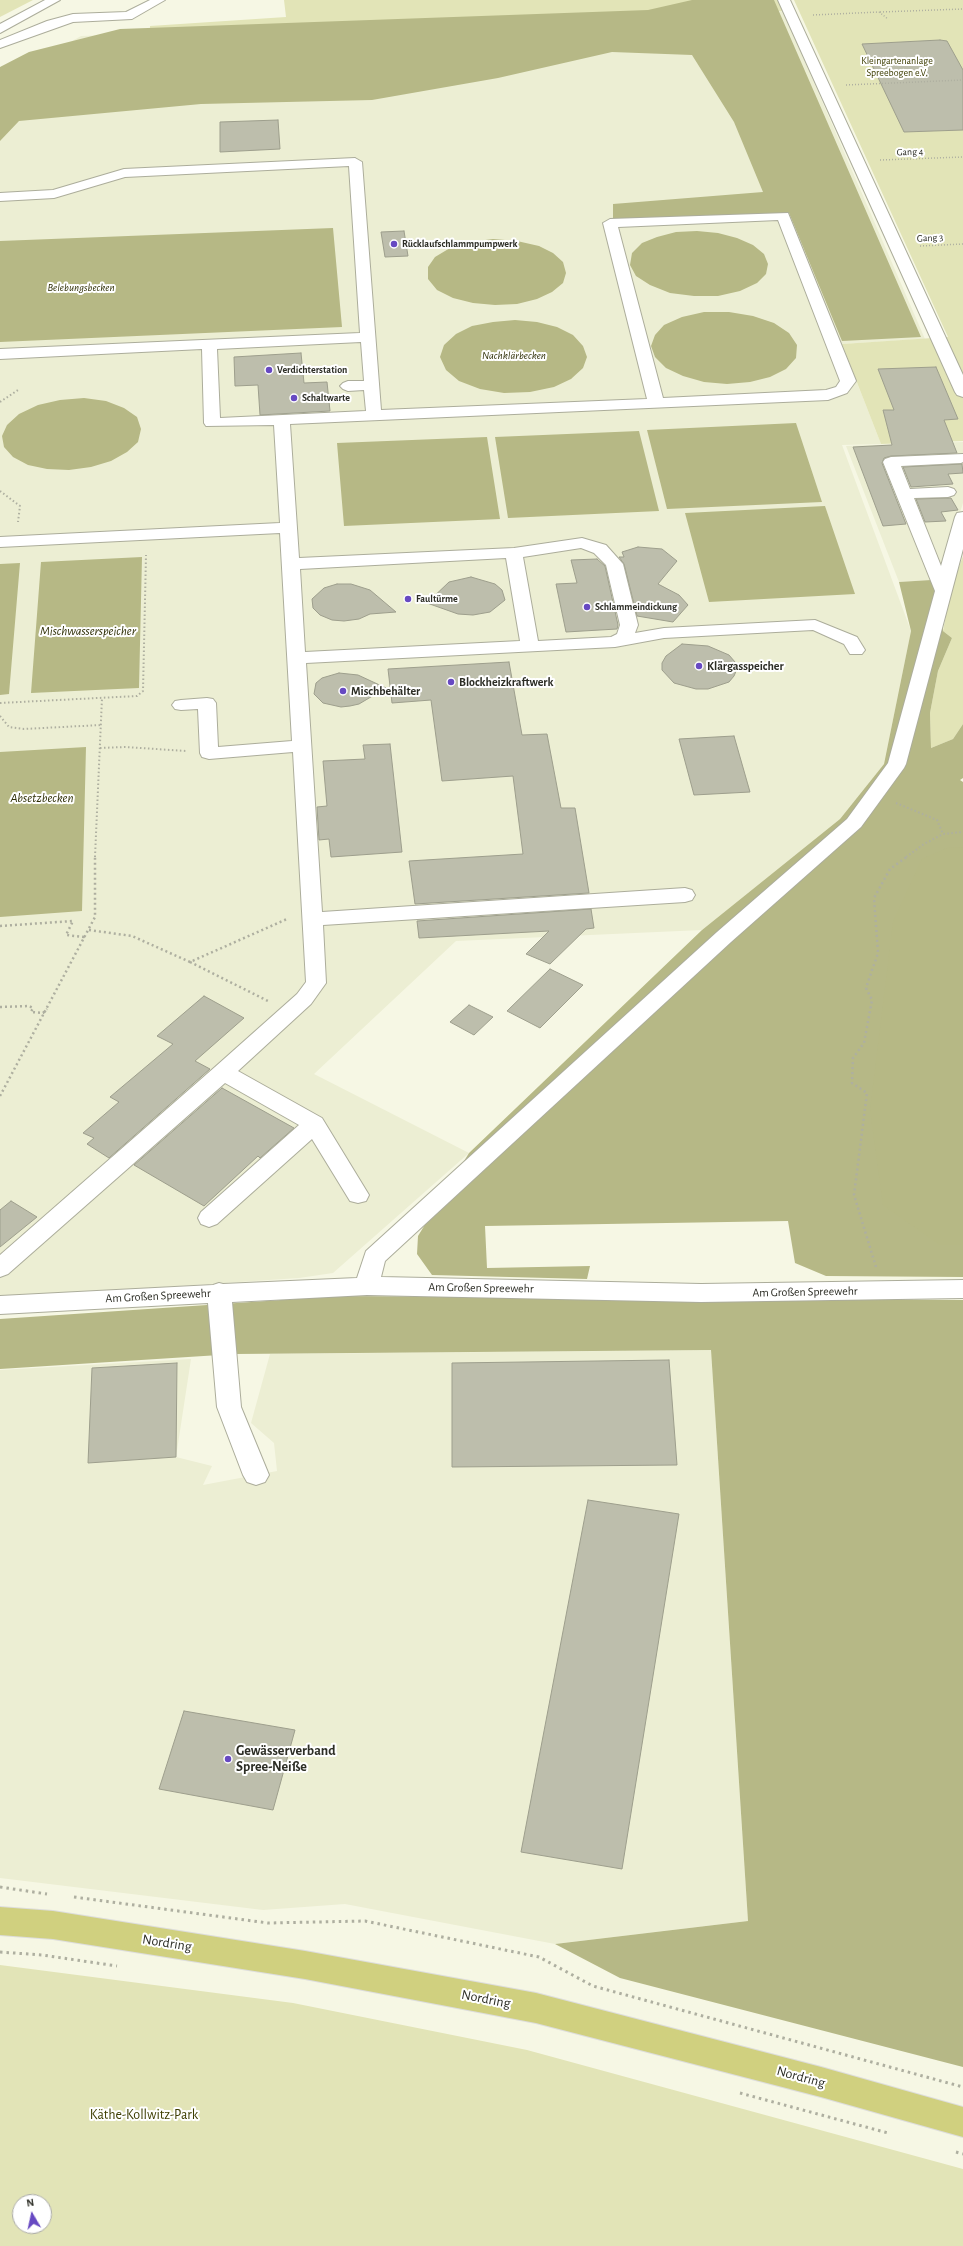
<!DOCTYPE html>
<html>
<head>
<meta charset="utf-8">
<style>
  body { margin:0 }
  #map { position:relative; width:963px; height:2246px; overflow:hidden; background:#f6f7e4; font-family:"Alegreya Sans",sans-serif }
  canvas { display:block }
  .north { position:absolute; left:12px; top:2194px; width:40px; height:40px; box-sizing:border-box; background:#fff; border:1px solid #ababa8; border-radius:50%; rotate:351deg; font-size:11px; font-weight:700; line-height:16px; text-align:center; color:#2c2d25 }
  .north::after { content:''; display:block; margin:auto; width:14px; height:18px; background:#6749c2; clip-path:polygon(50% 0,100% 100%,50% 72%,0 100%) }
</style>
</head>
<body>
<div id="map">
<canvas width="963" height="2246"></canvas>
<div class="north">N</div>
</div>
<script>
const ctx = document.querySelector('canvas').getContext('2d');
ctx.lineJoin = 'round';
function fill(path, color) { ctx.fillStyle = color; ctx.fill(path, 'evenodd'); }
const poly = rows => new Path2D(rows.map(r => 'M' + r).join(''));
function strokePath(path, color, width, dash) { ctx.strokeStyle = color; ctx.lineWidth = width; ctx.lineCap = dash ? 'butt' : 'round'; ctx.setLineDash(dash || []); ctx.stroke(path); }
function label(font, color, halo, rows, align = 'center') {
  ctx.font = font + ' "Alegreya Sans",sans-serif'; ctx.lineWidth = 4; ctx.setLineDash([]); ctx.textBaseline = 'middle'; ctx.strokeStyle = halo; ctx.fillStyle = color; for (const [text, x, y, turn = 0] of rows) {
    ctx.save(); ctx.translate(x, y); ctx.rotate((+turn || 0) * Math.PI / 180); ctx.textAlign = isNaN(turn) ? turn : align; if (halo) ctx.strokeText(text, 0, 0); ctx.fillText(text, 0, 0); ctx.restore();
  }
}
const built = poly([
  [783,11,925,339,842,344,881,444,842,445,911,631,884,764,840,819,702,930,456,941,314,1074,469,1153,333,1273,299,1278,0,1298,0,82,81,36],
  [963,442,963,503,941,572,931,580,899,582,846,446],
  [711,1350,748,1921,555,1944,345,1904,263,1910,0,1878,0,1370,191,1359,176,1457,212,1466,203,1485,277,1471,274,1443,251,1423,270,1354]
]);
const green = poly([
  [0,0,33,0,0,17],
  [284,0,778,0,783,11,150,33,150,26,286,17],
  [794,0,963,0,963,441,881,444,842,344,948,337],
  [963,556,963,724,953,739,931,748,930,713,938,671,952,638,943,631,951,589],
  [0,1965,293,2003,527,2050,963,2169,963,2246,0,2246],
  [20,2202,44,2202,44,2226,20,2226]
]);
const forest = poly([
  [692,0,774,0,921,337,842,341,789,213,613,219,613,204,763,192,734,122,692,55,612,52,498,78,372,100,201,104,19,121,0,141,0,67,29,52,120,29,648,10],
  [941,572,943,631,952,638,938,671,930,713,931,748,953,739,963,724,963,778,960,780,963,782,963,1277,826,1276,795,1263,788,1221,485,1226,487,1268,590,1266,587,1279,432,1275,417,1254,418,1236,469,1153,702,930,840,819,884,764,911,631,899,582,931,580],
  [340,1296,963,1300,963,2067,620,1978,555,1944,748,1921,711,1350,235,1354,0,1369,0,1319]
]);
const water = poly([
  [333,228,342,327,0,342,0,241],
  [697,231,718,233,737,238,753,245,764,254,768,264,766,274,757,283,740,291,718,296,694,296,670,293,650,285,636,276,630,265,632,253,642,243,657,237,676,232],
  [493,239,517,241,539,246,553,253,563,262,566,273,563,283,552,292,537,299,517,304,495,305,473,303,453,298,437,290,428,279,428,267,435,257,450,248,470,242],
  [704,312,729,312,753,316,774,323,789,333,797,345,796,358,786,369,770,377,750,382,727,384,704,382,683,376,666,368,655,357,651,346,655,335,664,325,682,317],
  [515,320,537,322,557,327,573,335,583,346,587,357,583,368,571,379,554,387,530,392,504,393,480,389,459,381,446,370,440,357,444,345,456,334,472,326,493,322],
  [84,398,106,401,124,408,137,417,141,429,138,442,127,452,111,461,91,467,69,470,47,469,28,465,13,457,4,447,2,436,7,425,19,414,38,405,60,400],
  [796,423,822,502,667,509,647,430],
  [639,431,659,511,508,518,495,437],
  [487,437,500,519,344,526,337,443],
  [825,506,855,594,709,602,685,513],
  [142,557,139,688,31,693,41,562],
  [20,563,9,694,0,695,0,564],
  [86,747,82,911,0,917,0,752],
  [963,847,963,1245,940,1245,883,1205,870,1110,893,922,922,859,947,848]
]);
const building = poly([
  [940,40,947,41,963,70,963,130,904,132,862,44,940,40],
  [278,120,280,149,220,152,220,122,278,120],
  [404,231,408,256,385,257,381,232,404,231],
  [301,353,304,383,327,382,330,411,260,415,258,385,235,386,234,357,301,353],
  [936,367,958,419,944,420,957,453,891,456,884,458,882,463,906,524,883,526,853,447,892,445,883,410,894,410,878,369,936,367],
  [962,464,963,473,948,474,953,484,911,487,903,467,962,464],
  [948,498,951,498,958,510,941,512,946,521,925,522,916,499,948,498],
  [638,547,662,549,677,561,658,584,679,595,688,605,673,622,637,616,624,564,619,557,624,557,622,552,638,547],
  [597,559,605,566,618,625,617,629,566,632,556,584,577,583,571,560,597,559],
  [471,577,495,584,502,590,505,600,490,612,473,615,458,614,427,603,449,582,471,577],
  [337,584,351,584,370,590,396,612,370,614,359,619,344,621,332,620,320,615,313,608,312,599,324,588,337,584],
  [682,644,708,646,729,655,735,662,737,669,734,676,729,682,708,689,696,689,674,683,662,670,662,663,666,656,682,644],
  [509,662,522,735,547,734,561,808,575,808,589,893,415,904,409,861,523,854,513,776,442,781,431,700,392,703,388,669,509,662],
  [339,673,358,675,386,688,359,704,350,706,341,707,323,703,314,694,316,683,322,678,339,673],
  [734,736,750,792,694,795,679,739,734,736],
  [390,744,402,852,331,857,329,839,319,840,317,807,327,806,323,761,365,759,363,745,390,744],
  [591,909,594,928,586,929,550,964,526,954,549,931,419,938,417,921,591,909],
  [550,969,583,985,540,1028,507,1011,550,969],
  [204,996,244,1018,195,1061,210,1069,109,1158,87,1144,94,1138,83,1133,119,1102,110,1097,173,1044,157,1036,204,996],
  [469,1005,493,1017,474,1035,450,1022,469,1005],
  [222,1088,294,1128,260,1158,258,1156,204,1206,134,1165,222,1088],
  [11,1201,37,1217,0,1247,0,1210,11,1201],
  [669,1360,677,1465,452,1467,452,1363,669,1360],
  [177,1363,176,1457,88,1463,92,1368,177,1363],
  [588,1500,679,1514,622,1869,521,1852,588,1500],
  [184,1711,295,1730,273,1810,159,1789,184,1711]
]);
const pathFar3 = poly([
  [880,12,963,9],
  [813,15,879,12,888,19],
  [846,85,963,80],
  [880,160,963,157],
  [920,246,963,244]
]);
const pathFar2 = poly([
  [0,402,18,390],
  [0,491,20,506,18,522],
  [0,703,137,696,143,691,146,555],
  [0,716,9,727,24,729,101,725],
  [100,748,125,747,186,751],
  [896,803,937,820,943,834,963,832],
  [95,857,102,698],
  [906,857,924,844,943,834]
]);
const pathFar1 = poly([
  [0,926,73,921,66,935,84,937,85,935],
  [89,930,132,936,190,962,287,919],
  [190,962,268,1001],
  [0,1007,29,1006,33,1008,31,1012,43,1013,47,1009],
  [0,1096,95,917,95,856],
  [876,1267,854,1195,867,1093,852,1083,853,1058,864,1043,872,1000,866,988,878,953,874,898,890,869,908,856]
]);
const path = poly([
  [0,1887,47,1894],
  [74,1897,268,1923,365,1921,539,1957,593,1986,963,2087],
  [0,1952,42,1955,117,1966],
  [740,2093,888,2133],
  [956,2152,963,2154]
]);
const minor = poly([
  [45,0,60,0,0,33,0,24,45,0],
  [150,0,165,0,132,19,73,22,0,48,0,40,47,21,73,14,126,12,150,0],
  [778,0,790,0,963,375,963,397,957,395,955,392,778,0],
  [355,158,362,162,381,410,647,399,603,223,610,219,788,213,856,381,847,393,828,400,290,424,299,558,514,548,582,538,606,545,623,564,638,625,635,633,664,628,815,620,857,637,865,650,862,654,850,654,844,644,813,630,664,638,615,647,306,663,322,912,685,888,692,890,695,895,692,900,685,902,323,925,326,983,311,1004,238,1071,322,1118,369,1195,366,1201,358,1203,350,1201,312,1139,217,1224,209,1227,201,1224,198,1218,201,1212,299,1125,225,1083,8,1274,0,1277,0,1255,215,1067,297,994,306,982,293,752,209,759,202,757,200,753,198,709,181,710,175,709,172,705,175,701,181,700,207,698,213,699,216,703,218,747,292,741,280,533,0,547,0,537,280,523,274,425,206,426,204,423,202,349,0,359,0,349,360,333,349,166,125,177,54,198,0,201,0,193,53,190,124,169,355,158],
  [778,220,840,381,836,387,826,390,663,398,618,227,778,220],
  [361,342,364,381,348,381,343,383,340,386,343,389,348,391,364,390,366,411,220,418,217,349,361,342],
  [581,548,594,553,606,565,620,625,617,634,611,637,538,641,523,557,581,548],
  [506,558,520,641,305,652,300,569,506,558],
  [963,454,963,462,961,463,901,466,910,489,948,487,954,489,956,492,954,495,948,497,914,498,941,566,955,517,957,513,963,512,963,549,906,764,904,768,861,827,731,942,385,1261,381,1277,701,1284,963,1280,963,1298,701,1302,367,1295,232,1302,241,1407,269,1475,265,1482,256,1485,247,1482,243,1475,217,1407,208,1303,0,1314,0,1296,213,1285,219,1283,223,1284,357,1278,366,1251,717,932,847,819,888,763,935,591,883,462,885,459,891,457,963,454]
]);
const major = poly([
  [0,1907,53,1911,305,1951,536,1993,821,2067,963,2107,963,2137,821,2097,536,2023,305,1979,53,1939,0,1935,0,1907]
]);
const markers = [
  [394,244,4,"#6749c2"],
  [269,370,4,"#6749c2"],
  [294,398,4,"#6749c2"],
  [408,599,4,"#6749c2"],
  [587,607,4,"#6749c2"],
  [699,666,4,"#6749c2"],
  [451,682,4,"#6749c2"],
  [343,691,4,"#6749c2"],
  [228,1759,4,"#6749c2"]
];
const farParknames = [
  ["Kleingartenanlage",897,61],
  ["Spreebogen e.V.",897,73]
];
const farStreetnames = [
  ["Gang 4",910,152,-2],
  ["Gang 3",930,238,-3]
];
const farPoinames = [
  ["Rücklaufschlammpumpwerk",402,244],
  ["Verdichterstation",277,370],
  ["Schaltwarte",302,398],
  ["Faultürme",416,599],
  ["Schlammeindickung",595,607]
];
const farWaternames = [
  ["Belebungsbecken",81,288],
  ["Nachklärbecken",514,356]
];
const poiNames = [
  ["Klärgasspeicher",707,666],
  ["Blockheizkraftwerk",459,682],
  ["Mischbehälter",351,691]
];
const streetNames = [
  ["Am Großen Spreewehr",481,1288,1],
  ["Am Großen Spreewehr",805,1292,-1],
  ["Am Großen Spreewehr",158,1296,-3]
];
const waterNames = [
  ["Mischwasserspeicher",88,631],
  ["Absetzbecken",42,798]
];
const nearPoinames = [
  ["Gewässerverband",236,1751],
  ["Spree-Neiße",236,1767]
];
const nearStreetnames = [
  ["Nordring",167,1943,9],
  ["Nordring",486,1999,11],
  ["Nordring",801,2077,15]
];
const nearParknames = [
  ["Käthe-Kollwitz-Park",144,2115]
];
fill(built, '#eceed3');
fill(green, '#e2e4b7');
fill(forest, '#b6b886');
fill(water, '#b6b885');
fill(building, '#bdbeac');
strokePath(building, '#9e9f8d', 1);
strokePath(minor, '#acad9b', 2);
strokePath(major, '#dddddc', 2);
strokePath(pathFar3, '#aeafa0', 1.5, [1, 2]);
strokePath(pathFar2, '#aeafa0', 2, [1.5, 2.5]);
strokePath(pathFar1, '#aeafa0', 2.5, [2, 3]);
strokePath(path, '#aeafa0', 3, [2.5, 4]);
fill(minor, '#fff');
fill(major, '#d0d07f');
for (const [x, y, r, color] of markers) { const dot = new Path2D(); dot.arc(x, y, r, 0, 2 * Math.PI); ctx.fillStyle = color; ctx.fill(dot); strokePath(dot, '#fff', 1.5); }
label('10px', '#3d3d00', '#fff', farParknames);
label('10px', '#2c2d25', '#fff', farStreetnames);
label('bold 10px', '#2c2d25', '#fff', farPoinames, 'left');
label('italic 11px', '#2e2e05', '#fff', farWaternames);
label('bold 12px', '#2c2d25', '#fff', poiNames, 'left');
label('12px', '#2c2d25', '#fff', streetNames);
label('italic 13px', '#2e2e05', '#fff', waterNames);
label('bold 14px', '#2c2d25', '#fff', nearPoinames, 'left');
label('14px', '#2c2d25', '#fff', nearStreetnames);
label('14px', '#3d3d00', '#fff', nearParknames);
</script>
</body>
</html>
